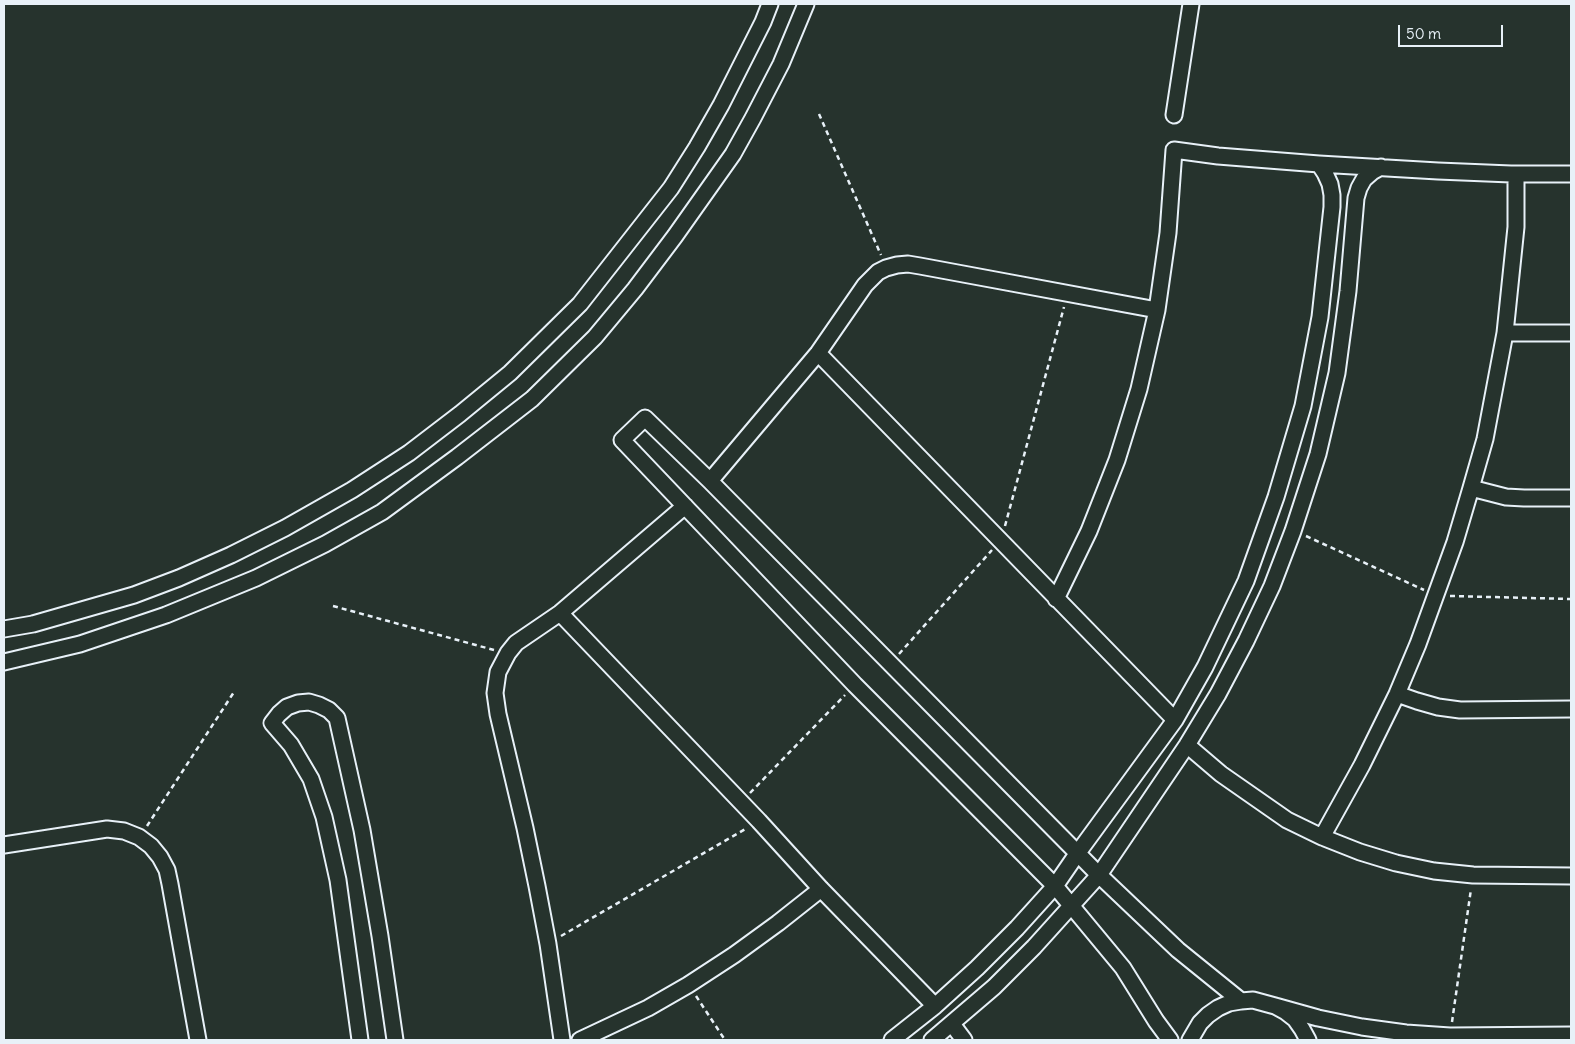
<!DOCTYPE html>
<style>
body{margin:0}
#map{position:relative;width:1575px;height:1044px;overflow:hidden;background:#26332d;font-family:Delius,sans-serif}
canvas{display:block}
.frame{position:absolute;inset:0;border:5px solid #e8f1f8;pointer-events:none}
.scale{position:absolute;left:1398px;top:25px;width:105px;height:22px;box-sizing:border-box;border:2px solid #e8f1f8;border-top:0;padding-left:6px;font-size:15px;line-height:18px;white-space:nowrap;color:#e8f1f8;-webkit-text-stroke:4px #26332d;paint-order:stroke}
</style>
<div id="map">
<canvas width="1575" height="1044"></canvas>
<div class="frame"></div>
<div class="scale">50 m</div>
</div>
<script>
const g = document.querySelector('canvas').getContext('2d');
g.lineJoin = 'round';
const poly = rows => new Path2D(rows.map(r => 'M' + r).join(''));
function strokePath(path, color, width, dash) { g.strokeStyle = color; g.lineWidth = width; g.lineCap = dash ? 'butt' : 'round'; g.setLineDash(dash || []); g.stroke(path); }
const minor = poly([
 [1174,115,1191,4],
 [1505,333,1571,333],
 [818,353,1175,720],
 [710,481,818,353,865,285,878,272,886,268,897,265,908,264,920,266,1157,310],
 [1471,488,1506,497,1524,498,1571,498],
 [1056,599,1089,531,1117,460,1139,389,1157,310,1168,233,1174,150,1218,156,1319,164,1438,171,1511,174,1571,174],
 [560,613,759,821,821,889,935,1006],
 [4,629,33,624,134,595,179,578,231,555,285,528,352,490,409,453,460,414,510,373,580,304,671,188,697,147,721,105,763,22,770,4],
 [4,662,80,644,166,615,256,578,325,544,382,512,457,457,532,399,595,337,635,289,675,236,733,154,753,118,781,64,806,4],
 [1397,694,1417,701,1438,707,1460,710,1571,709],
 [1187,745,1221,774,1287,820,1322,837,1360,852,1396,863,1434,871,1473,875,1571,876],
 [1322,837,1362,765,1397,694,1418,644,1455,542,1471,488,1485,439,1505,333,1516,227,1516,174],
 [4,845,107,829,124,831,139,837,151,846,160,857,167,870,170,884,198,1040],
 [1275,1006,1318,1018,1362,1027,1406,1033,1450,1036,1571,1035],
 [952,1024,964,1040],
 [360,1040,338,880,324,817,311,779,291,745,272,723,279,714,287,707,298,703,309,702,319,705,329,710,337,718,362,830,380,936,395,1040],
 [562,1040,548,944,537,886,525,828,498,714,495,693,498,672,508,653,516,643,560,613,685,506],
 [580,1040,648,1008,688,985,734,955,778,923,821,889],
 [892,1040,935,1006,977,968,1017,928,1055,886,1077,854,1175,720,1205,667,1246,581,1276,497,1303,406,1320,317,1332,207,1332,195,1330,184,1325,173,1319,164],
 [932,1040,994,987,1034,947,1099,875,1187,745,1218,694,1246,641,1272,586,1293,531,1318,454,1337,373,1348,291,1356,198,1359,188,1364,179,1372,172,1381,167],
 [1170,1040,1156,1021,1123,968,1055,886,855,685,622,440,645,418,710,481,1099,875,1178,950,1241,1001],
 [1190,1040,1200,1023,1208,1015,1218,1008,1229,1003,1241,1001,1253,1000,1275,1006,1286,1012,1295,1019,1302,1029,1308,1040]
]);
strokePath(minor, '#e8f1f8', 19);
strokePath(poly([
 [819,114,881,255],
 [1005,526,1064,307],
 [1306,536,1424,590],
 [1450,596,1571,599],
 [333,606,494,650],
 [899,654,992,550],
 [750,793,845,695],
 [147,826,234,692],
 [561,936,747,828],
 [696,996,725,1040],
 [1452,1022,1471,889]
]), '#e8f1f8', 2.5, [5, 4]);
strokePath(minor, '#26332d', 15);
</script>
